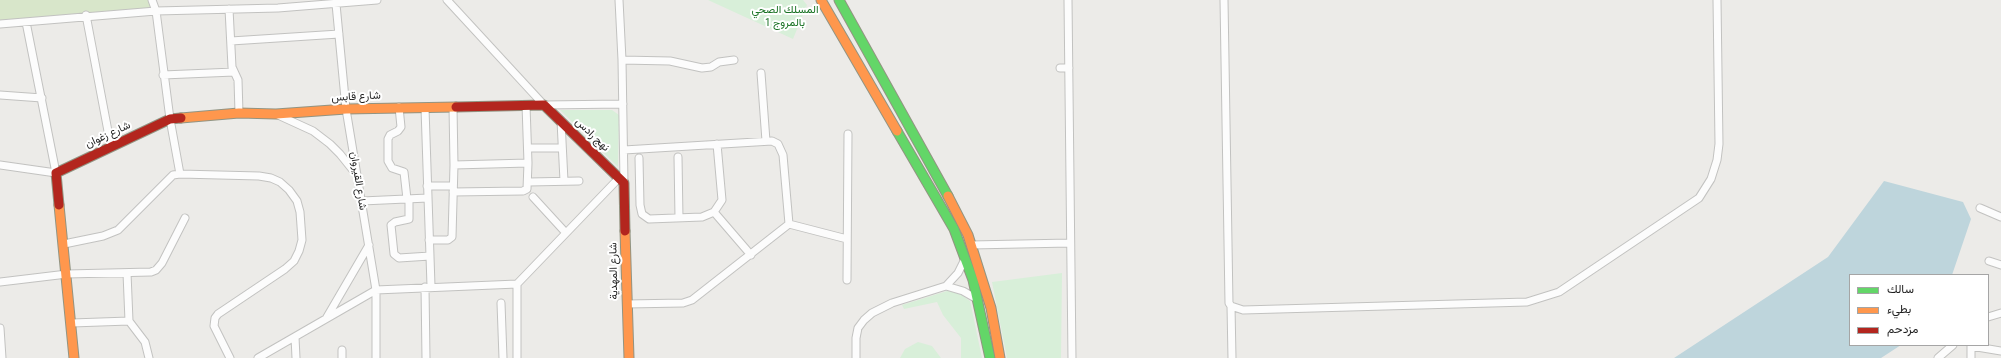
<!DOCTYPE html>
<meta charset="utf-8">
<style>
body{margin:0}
#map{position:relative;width:2001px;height:358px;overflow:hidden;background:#ecebe8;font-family:"Roboto Condensed",Vazirmatn,sans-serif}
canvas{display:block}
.legend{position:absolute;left:1849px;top:274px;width:140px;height:72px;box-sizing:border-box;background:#fff;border:1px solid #a5a5a5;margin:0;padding:5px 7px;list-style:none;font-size:12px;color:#1f1f1f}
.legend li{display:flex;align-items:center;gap:8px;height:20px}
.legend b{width:20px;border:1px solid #a5a5a5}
</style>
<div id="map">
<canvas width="2001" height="358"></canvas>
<ul class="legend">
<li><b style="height:5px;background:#63d668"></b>سالك</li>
<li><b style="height:5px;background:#ff974d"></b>بطيء</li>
<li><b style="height:5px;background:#b3261e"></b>مزدحم</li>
</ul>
</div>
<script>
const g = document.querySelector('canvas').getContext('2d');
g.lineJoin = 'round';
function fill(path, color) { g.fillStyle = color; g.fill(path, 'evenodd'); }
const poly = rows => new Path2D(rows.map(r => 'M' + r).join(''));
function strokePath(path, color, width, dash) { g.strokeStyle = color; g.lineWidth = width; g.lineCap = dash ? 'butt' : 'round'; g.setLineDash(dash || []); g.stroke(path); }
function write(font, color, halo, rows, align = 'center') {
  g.font = font + ' "Roboto Condensed",Vazirmatn,sans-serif'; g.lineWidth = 4; g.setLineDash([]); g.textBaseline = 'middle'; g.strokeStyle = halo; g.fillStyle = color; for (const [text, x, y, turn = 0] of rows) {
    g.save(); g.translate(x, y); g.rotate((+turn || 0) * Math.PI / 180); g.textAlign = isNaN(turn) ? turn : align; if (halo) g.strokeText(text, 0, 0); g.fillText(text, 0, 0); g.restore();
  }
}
fill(poly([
 [0,0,151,0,154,9,0,24]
]), '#d8e6ca');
fill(poly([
 [708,0,803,0,807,5,793,39],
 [560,110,612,110,619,115,618,167],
 [1062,273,1061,358,1007,358,992,282],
 [947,291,957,292,970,301,982,358,961,358,961,338,943,315,937,302,904,309,902,305],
 [918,342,932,346,941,358,900,358,905,349]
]), '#d8efd9');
fill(poly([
 [1884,181,1963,202,1971,219,1952,275,1850,275,1850,345,1901,345,1881,358,1674,358,1828,257]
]), '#bed5dc');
const street = poly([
 [152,0,156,11,170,119,180,174],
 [447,0,544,105,623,104],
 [619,0,622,60,624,183],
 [1068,0,1072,358],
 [1224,0,1229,303,1231,306,1243,310,1527,302,1559,292,1699,198,1711,179,1717,160,1719,144,1717,0],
 [336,4,346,109,376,290,376,358],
 [229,9,232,67,238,80,239,113],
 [86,15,111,147],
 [0,24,156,11,278,8,377,0],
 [231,41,339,34],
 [622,60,670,61,702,68,711,67,719,62,734,60],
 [1060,68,1069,68],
 [761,73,766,141],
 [163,75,234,72],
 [0,95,42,98],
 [399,107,401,127,398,131,390,135,388,139,388,161,392,168,404,172,407,199],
 [425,108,431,286],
 [278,115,313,131,330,144,340,154,356,174],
 [561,121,564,181],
 [528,148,562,148],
 [624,150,772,141,778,144,783,155,789,224,692,300,683,303,627,304],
 [678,157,679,218],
 [639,158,640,205,642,214,649,219,702,217,714,212,722,200,717,144],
 [0,165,56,173,26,22],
 [454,165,528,163],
 [529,182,579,181],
 [427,186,453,186],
 [453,192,523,191,527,189,528,163,526,105],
 [533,197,566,233],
 [409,199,409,219,395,222,391,225,394,254,399,258,430,256],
 [362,201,428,198],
 [1980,208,2001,217],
 [714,212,751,255],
 [789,224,847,239],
 [429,240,448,240,452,237,454,165,453,107],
 [64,244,103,236,118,230,173,175,180,174,259,176,271,178,280,182,289,190,297,201,300,212,302,240,299,251,294,261,285,269,218,314,215,318,214,326,230,358],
 [971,245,1070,243],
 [1989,261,2001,265],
 [847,280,848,134],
 [0,282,67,274,151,272,156,270,162,263,185,218],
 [946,286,963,291,977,299],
 [425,287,426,358],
 [501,303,503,358],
 [1231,306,1232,358],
 [327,317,369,245],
 [1988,317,2001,313],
 [129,321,145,342,149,358],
 [72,323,129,321,127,273],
 [0,328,2,358],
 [295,337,296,358],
 [1971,346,2001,351],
 [342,350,342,358],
 [258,358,376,290,517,284,620,177],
 [517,358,517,284],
 [856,358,856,338,858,328,864,320,872,313,892,303,946,286,958,273,964,261],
 [1938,358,1953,345],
 [1971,358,1971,345]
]);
const fast = poly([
 [839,0,948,196],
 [897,131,954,229,973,280,990,358]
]);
const slow = poly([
 [821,0,897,131],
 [181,118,239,113,276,114,346,109,456,107],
 [948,196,968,235,991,308,1000,358],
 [59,205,74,358],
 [625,231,629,358]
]);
const jam = poly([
 [456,107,544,105,624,183,625,231],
 [59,205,56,173,170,119,181,118]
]);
strokePath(street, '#c2c2c0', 9);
strokePath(fast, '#929482', 11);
strokePath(slow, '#929482', 11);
strokePath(jam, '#929482', 11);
strokePath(street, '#fcfcfc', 7);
strokePath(fast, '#63d668', 9);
strokePath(slow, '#ff974d', 9);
strokePath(jam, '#b3261e', 9);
write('11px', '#187122', '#fff', [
 ["المسلك الصحي",785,10],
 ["بالمروج 1",785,23]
]);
write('11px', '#1f1f1f', '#fff', [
 ["شارع قابس",356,97,-3],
 ["شارع زغوان",108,135,-25],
 ["نهج رادس",592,135,44],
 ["شارع القيروان",358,181,81],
 ["شارع المهدية",614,271,-91]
]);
</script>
